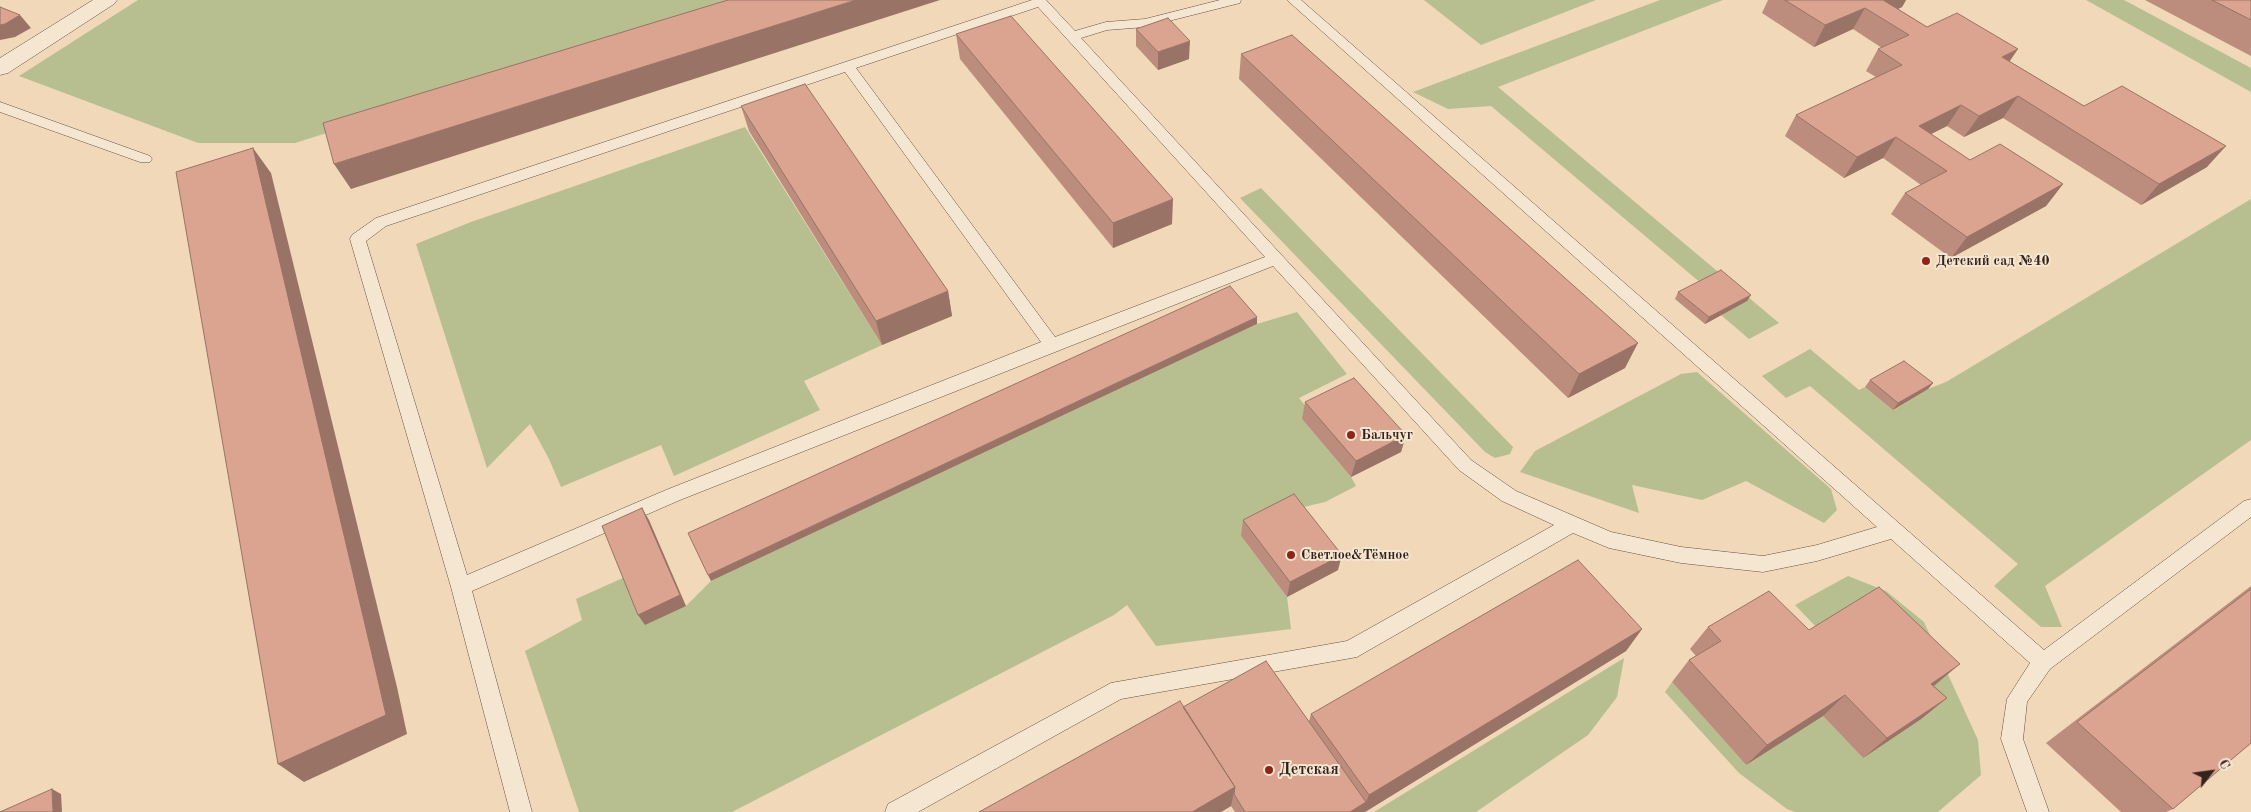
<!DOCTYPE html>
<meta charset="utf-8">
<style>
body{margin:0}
#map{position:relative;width:2251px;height:812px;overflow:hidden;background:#f0d8b8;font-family:"Old Standard TT",serif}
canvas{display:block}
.north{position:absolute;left:2186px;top:747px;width:50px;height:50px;-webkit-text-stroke:4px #f5e6d1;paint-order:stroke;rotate:60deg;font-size:14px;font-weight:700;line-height:20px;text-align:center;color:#34221b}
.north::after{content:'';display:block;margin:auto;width:18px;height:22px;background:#34221b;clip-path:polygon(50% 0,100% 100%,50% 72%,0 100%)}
</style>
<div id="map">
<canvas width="2251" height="812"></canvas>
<div class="north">С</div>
</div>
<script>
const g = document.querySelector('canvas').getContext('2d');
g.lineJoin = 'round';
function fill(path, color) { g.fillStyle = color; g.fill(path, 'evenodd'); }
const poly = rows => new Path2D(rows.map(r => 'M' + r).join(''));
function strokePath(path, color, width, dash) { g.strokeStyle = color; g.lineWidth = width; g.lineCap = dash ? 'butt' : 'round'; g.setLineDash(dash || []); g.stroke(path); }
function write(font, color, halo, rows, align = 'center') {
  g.font = font + ' "Old Standard TT",serif'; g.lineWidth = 4; g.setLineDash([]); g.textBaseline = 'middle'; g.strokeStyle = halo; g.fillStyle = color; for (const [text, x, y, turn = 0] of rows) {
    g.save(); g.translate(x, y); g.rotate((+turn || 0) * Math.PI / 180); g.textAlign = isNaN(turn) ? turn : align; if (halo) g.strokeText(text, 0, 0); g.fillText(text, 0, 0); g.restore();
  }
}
fill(poly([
 [138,0,747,0,295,143,198,143,19,76],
 [1424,0,1596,0,1481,45],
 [1660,0,1723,0,1498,87,1779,323,1749,339,1721,315,1702,284,1491,106,1448,109,1413,92],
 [2086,0,2124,0,2251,68,2251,92],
 [745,127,882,345,804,381,820,410,674,476,661,445,561,487,549,459,530,424,487,468,416,244,471,222],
 [1261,188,1513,447,1510,454,1495,458,1485,452,1240,198],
 [2251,199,2251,440,2045,586,2062,627,2041,627,1994,586,2018,564,1810,386,1786,398,1762,376,1810,349,1859,390,1865,387,1894,410,1928,389,1946,382],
 [1297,312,1347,374,1299,398,1312,414,1302,419,1351,477,1356,486,1325,502,1291,510,1241,536,1287,597,1291,629,1156,646,1127,605,1114,615,732,812,579,812,525,651,582,620,576,599,625,577,686,606,711,581,1257,324],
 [1697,372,1831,489,1837,510,1824,523,1746,481,1702,500,1632,485,1639,513,1520,472,1535,451,1681,374],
 [1848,576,1886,591,1924,622,1978,740,1981,775,1938,812,1795,812,1787,809,1739,773,1665,692,1672,682,1746,765,1823,716,1863,758,1821,632,1795,605],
 [1624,658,1617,697,1588,735,1476,812,1374,812]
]), '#b7bf90');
const lane = poly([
 [1032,0,1046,0,1075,31,1106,22,1145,19,1220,0,1241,0,1240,3,1145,27,1107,30,1081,38,1471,460,1516,491,1611,532,1681,547,1763,556,1817,545,1877,527,1287,0,1301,0,2044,650,2244,501,2251,499,2251,517,2050,669,2027,702,2023,739,2049,812,2027,812,2001,739,2007,699,2030,663,1891,539,1817,561,1763,572,1681,563,1609,548,1573,533,1357,657,1121,699,918,812,885,812,888,804,1111,683,1347,641,1554,525,1502,501,1459,470,1273,266,680,500,472,591,532,812,510,812,451,587,350,239,352,235,376,218,1032,0],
 [1038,7,1265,257,1055,337,856,68,1038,7],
 [845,72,1041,342,666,490,467,575,366,241,386,226,845,72],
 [0,102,150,156,152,159,150,162,140,162,0,112,0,102]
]);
const street = poly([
 [93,0,117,0,114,4,8,73,0,75,0,58,93,0]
]);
strokePath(lane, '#635042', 1);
strokePath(street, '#635042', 1);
fill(lane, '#f5e6d1');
fill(street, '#f5e6d1');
fill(poly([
 [1768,0,1906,0,1902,7,1898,9,1927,27,2009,61,2084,106,2207,167,2141,205,2003,118,1964,137,1947,126,1931,134,1970,160,2063,184,2046,206,1951,258,1891,214,1905,193,1921,185,1883,158,1844,178,1785,136,1796,115,1876,77,1866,71,1878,49,1882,48,1853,29,1814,47,1762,13],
 [2145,0,2251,0,2251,56],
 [1136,29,1189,59,1158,70,1136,46],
 [956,34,1172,224,1113,248,960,59],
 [1241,54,1625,368,1568,398,1239,79],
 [741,106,948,291,952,316,882,345,749,131],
 [1678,292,1747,301,1705,324,1675,299],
 [1870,380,1933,383,1928,389,1893,410,1865,387],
 [1305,402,1406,435,1401,452,1351,477,1302,419],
 [1243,520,1338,570,1287,597,1241,536],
 [2251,586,2251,743,2173,809,2166,812,2121,812,2046,743],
 [1708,627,1809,630,1934,686,1947,698,1921,719,1863,758,1823,716,1746,765,1672,682,1689,660,1696,656,1690,649],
 [1642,629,1626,651,1365,812,1235,812,1231,806,1221,812,979,812,1183,707,1309,721,1311,714]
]), '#bc8d7c');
fill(poly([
 [856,0,940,0,351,189,334,164],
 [1882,0,1906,0,1902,7,1880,17],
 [1865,8,1853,29,1814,47,1825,25],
 [20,15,31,28,15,37,0,40,0,25],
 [1190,41,1189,59,1158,70,1158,52],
 [2018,49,2003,71,2002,57],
 [2018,96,2003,118,1964,137,1979,116],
 [1961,105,1947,126,1909,145,1919,126],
 [1896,137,1883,158,1844,178,1857,157],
 [2226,146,2207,167,2141,205,2159,184],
 [253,148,271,173,397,687,407,734,304,782,278,764],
 [2063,184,2046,206,1951,258,1967,237],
 [1173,199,1172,224,1113,248,1113,223],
 [948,291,952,316,882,345,876,321],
 [1751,295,1747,301,1705,324,1709,317],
 [1257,317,1257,324,711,581,708,575],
 [1638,343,1625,368,1568,398,1579,374],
 [1933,383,1928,389,1893,410,1898,403],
 [1406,435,1401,452,1351,477,1356,461],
 [642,508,649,520,686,606,645,625,638,615],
 [1342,555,1338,570,1287,597,1290,582],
 [1642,629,1626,651,1365,812,1350,812,1366,802,1369,795],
 [1960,664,1935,685,1906,705,1931,684],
 [1845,695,1823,716,1746,765,1767,745],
 [1947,698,1921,719,1863,758,1887,738],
 [1235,787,1231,806,1221,812,1192,812],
 [52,789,61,794,62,812,53,812]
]), '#997365');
const building = poly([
 [728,0,856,0,334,164,323,123,728,0],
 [1785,0,1883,0,1927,27,1957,13,2018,49,2002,57,2084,106,2122,86,2226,146,2159,184,2018,96,1979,116,1961,105,1919,126,1970,160,2000,144,2063,184,1967,237,1905,193,1947,171,1896,137,1857,157,1796,115,1902,65,1878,49,1909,35,1865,8,1825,25,1785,0],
 [2212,0,2251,0,2251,20,2212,0],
 [0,7,20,15,5,24,0,25,0,7],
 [1011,16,1173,199,1113,223,956,34,1011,16],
 [1168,18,1190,41,1158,52,1136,29,1168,18],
 [1292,35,1638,343,1579,374,1241,54,1292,35],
 [805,84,948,291,876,321,741,106,805,84],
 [253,148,375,667,386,715,278,764,176,172,253,148],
 [1721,270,1751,295,1709,317,1678,292,1721,270],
 [1230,286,1257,317,708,575,688,533,1230,286],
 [1904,361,1933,383,1898,403,1870,380,1904,361],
 [1354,378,1406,435,1356,461,1305,402,1354,378],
 [1294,494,1342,555,1290,582,1243,520,1294,494],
 [642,508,680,595,638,615,602,526,642,508],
 [1578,560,1642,629,1369,795,1311,714,1578,560],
 [1879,587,1960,664,1931,684,1947,698,1887,738,1845,695,1767,745,1689,660,1721,641,1708,627,1769,591,1809,630,1879,587],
 [2251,589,2251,743,2173,809,2077,722,2251,589],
 [1266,661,1366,802,1350,812,1245,812,1234,794,1235,787,1183,707,1266,661],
 [1180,701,1235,787,1192,812,979,812,1180,701],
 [52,789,53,812,0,812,52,789]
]);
fill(building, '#dba490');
strokePath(building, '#997365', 1);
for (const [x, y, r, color] of [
 [1926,261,5,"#8f2418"],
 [1351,435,5,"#8f2418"],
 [1291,555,5,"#8f2418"],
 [1269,770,5,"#8f2418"]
]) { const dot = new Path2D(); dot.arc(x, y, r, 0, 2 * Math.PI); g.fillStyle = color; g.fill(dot); strokePath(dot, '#f5e6d1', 2); }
write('bold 14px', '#34221b', '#f5e6d1', [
 ["Детский сад №40",1936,261],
 ["Бальчуг",1361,435],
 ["Светлое&Тёмное",1301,555]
], 'left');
write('bold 16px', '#34221b', '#f5e6d1', [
 ["Детская",1279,770]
], 'left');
</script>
